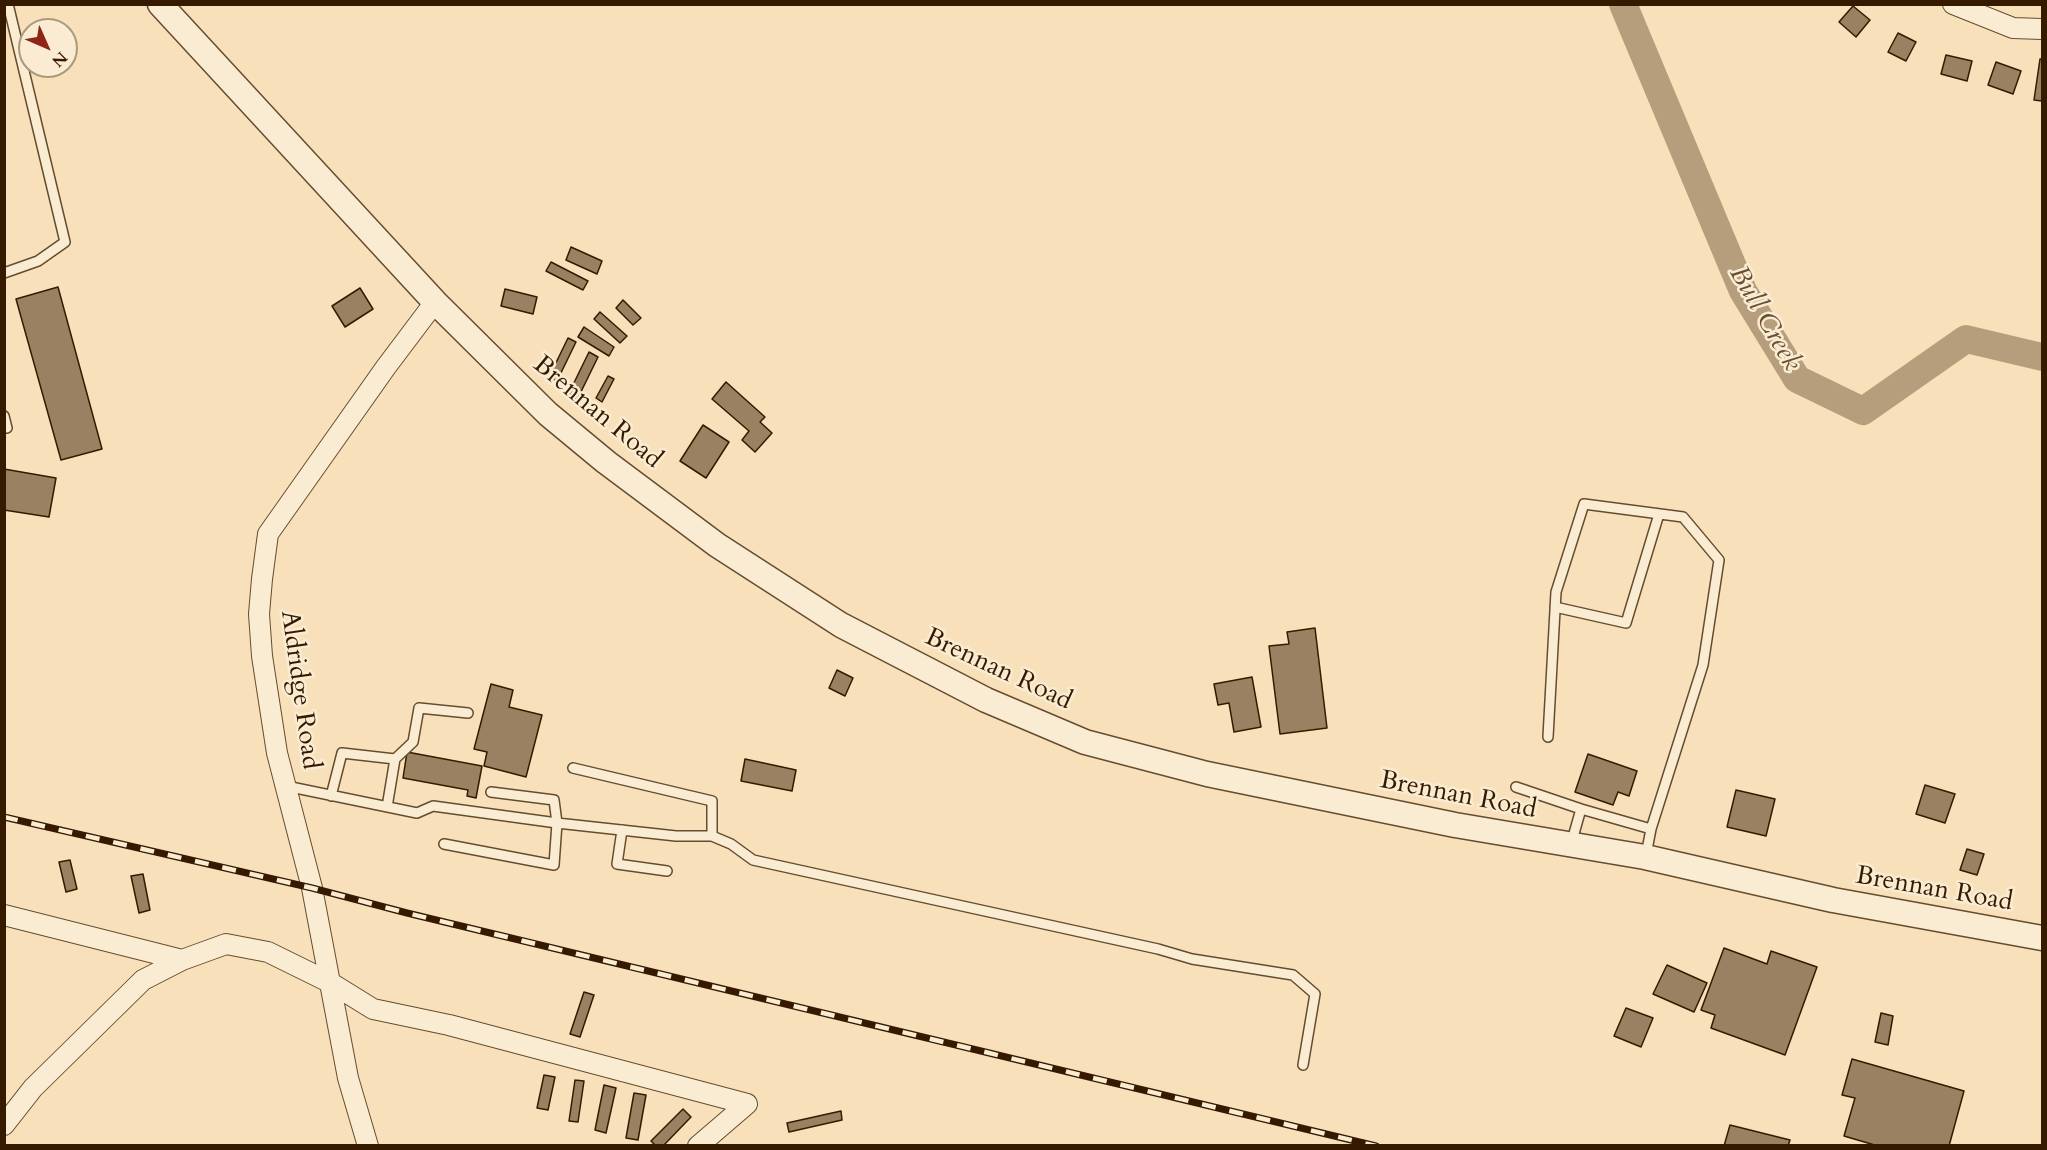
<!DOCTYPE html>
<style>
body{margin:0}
#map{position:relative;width:2047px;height:1150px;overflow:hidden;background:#f8e1ba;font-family:Cardo,serif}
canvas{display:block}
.frame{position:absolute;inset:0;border:6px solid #351a00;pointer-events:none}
.north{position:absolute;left:18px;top:18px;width:60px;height:60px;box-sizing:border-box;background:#faecd2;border:2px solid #ab987e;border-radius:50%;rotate:135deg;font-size:16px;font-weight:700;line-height:24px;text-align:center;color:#351a00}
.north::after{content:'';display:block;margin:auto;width:21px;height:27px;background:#8f2418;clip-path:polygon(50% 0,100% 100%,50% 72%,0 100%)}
</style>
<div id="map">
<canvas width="2047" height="1150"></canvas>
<div class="frame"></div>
<div class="north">N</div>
</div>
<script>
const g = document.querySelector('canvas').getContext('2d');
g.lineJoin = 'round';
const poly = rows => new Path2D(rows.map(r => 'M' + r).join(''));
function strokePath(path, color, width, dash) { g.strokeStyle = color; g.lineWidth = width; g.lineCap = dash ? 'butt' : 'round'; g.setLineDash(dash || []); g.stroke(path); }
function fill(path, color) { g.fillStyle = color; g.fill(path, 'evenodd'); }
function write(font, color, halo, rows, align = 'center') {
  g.font = font + ' Cardo,serif'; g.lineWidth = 5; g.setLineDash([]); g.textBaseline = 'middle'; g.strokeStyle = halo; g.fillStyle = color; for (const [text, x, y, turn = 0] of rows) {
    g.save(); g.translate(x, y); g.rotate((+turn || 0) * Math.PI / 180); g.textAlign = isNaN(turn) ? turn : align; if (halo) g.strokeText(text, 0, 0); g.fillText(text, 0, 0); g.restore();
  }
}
strokePath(poly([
 [1623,4,1743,291,1797,379,1863,411,1966,339,2042,357]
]), '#b69d7b', 28);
const building = poly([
 [1853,6,1870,20,1856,37,1839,22,1853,6],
 [1898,33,1916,42,1906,61,1888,52,1898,33],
 [1946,55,1972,61,1967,81,1941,74,1946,55],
 [2040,59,2042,59,2042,101,2034,100,2040,59],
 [1996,62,2021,71,2013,94,1988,85,1996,62],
 [571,247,602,261,597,274,566,260,571,247],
 [551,262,588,281,583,290,546,271,551,262],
 [58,287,102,449,61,460,16,299,58,287],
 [360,288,373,309,345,327,332,306,360,288],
 [505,289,537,297,533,314,501,306,505,289],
 [623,300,641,318,633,325,616,308,623,300],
 [600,312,627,336,620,343,594,319,600,312],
 [584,327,614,347,609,356,578,337,584,327],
 [568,338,576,342,557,381,549,377,568,338],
 [589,352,598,357,577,400,568,395,589,352],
 [608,376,614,379,602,402,596,398,608,376],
 [726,382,765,417,760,422,772,433,755,452,742,440,749,431,712,399,726,382],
 [703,425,729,442,706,478,680,461,703,425],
 [4,469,56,478,49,517,4,510,4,469],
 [1315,628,1327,728,1280,734,1269,646,1289,644,1287,632,1315,628],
 [837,670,853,678,845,696,829,688,837,670],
 [1252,677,1261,727,1234,732,1229,703,1218,705,1214,684,1252,677],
 [491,684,513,690,509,707,542,715,526,777,484,766,487,752,474,749,491,684],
 [407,752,482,766,476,798,467,796,468,790,403,778,407,752],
 [1588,754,1637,771,1629,796,1618,792,1613,805,1575,792,1588,754],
 [745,759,796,770,792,791,741,781,745,759],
 [1925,785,1955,794,1945,823,1916,814,1925,785],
 [1736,790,1775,799,1766,836,1727,827,1736,790],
 [1967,849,1984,854,1977,875,1960,870,1967,849],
 [70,860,77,889,66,892,59,862,70,860],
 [143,874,150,910,139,913,131,876,143,874],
 [1724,948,1767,964,1771,951,1817,967,1785,1055,1711,1028,1715,1015,1701,1010,1724,948],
 [1667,965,1707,983,1694,1012,1653,994,1667,965],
 [584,992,594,995,580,1037,570,1034,584,992],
 [1626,1008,1653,1018,1641,1047,1614,1036,1626,1008],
 [1881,1013,1893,1016,1888,1045,1875,1042,1881,1013],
 [1852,1059,1964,1091,1949,1146,1878,1146,1844,1136,1855,1098,1842,1095,1852,1059],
 [544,1075,555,1077,548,1110,537,1108,544,1075],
 [575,1080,584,1081,578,1122,569,1121,575,1080],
 [604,1085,616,1088,606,1133,595,1130,604,1085],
 [634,1093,646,1095,638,1140,626,1138,634,1093],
 [683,1109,691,1117,663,1146,656,1146,651,1141,683,1109],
 [841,1111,842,1120,789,1132,787,1123,841,1111],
 [1730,1125,1790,1140,1788,1146,1724,1146,1730,1125]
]);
fill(building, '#9a8161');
strokePath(building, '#351a00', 1.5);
const service = poly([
 [4,273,38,261,65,242,8,4],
 [4,416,7,428,4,428],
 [1555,607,1626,623,1659,514],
 [1548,737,1556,592,1584,504,1683,517,1719,560,1703,665,1651,829,1646,855],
 [395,759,413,742,419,708,468,713],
 [573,768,712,801,712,836],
 [286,786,417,813,433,806,557,823,676,836,712,836,731,844,753,860,1158,949,1192,959,1293,975,1315,994,1303,1065],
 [1516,787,1581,809,1571,844],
 [331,796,342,753,395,759,387,807],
 [1581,809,1651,829],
 [622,830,617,864,667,871],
 [444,844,554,865,557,823,554,800,491,792]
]);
const minor = poly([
 [1953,4,2013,28,2042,29],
 [4,915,182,960,226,944,268,952,331,983,373,1009,449,1025,747,1104,698,1146],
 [4,1125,33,1088,143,980,182,960],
 [368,1146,348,1078,312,888,277,753,262,656,259,614,262,579,268,534,386,367,435,302]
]);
const tertiary = poly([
 [160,4,435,302,548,414,606,462,717,545,841,625,986,700,1085,742,1207,774,1455,825,1645,857,1833,900,2042,938]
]);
strokePath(service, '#664c2e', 12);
strokePath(minor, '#664c2e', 22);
strokePath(tertiary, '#664c2e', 27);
strokePath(service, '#faecd2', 9);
strokePath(minor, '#faecd2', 20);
strokePath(tertiary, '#faecd2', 24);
const rail = poly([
 [4,817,312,888,407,913,1376,1146]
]);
strokePath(rail, '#351a00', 7);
strokePath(rail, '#faecd2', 4.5, [14]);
write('26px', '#351a00', '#faecd2', [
 ["Brennan Road",597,413,40],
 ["Brennan Road",998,670,25],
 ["Aldridge Road",299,690,82],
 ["Brennan Road",1458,796,11],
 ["Brennan Road",1934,890,10]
]);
write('italic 27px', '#694e31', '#faecd2', [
 ["Bull Creek",1764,319,60]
]);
</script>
